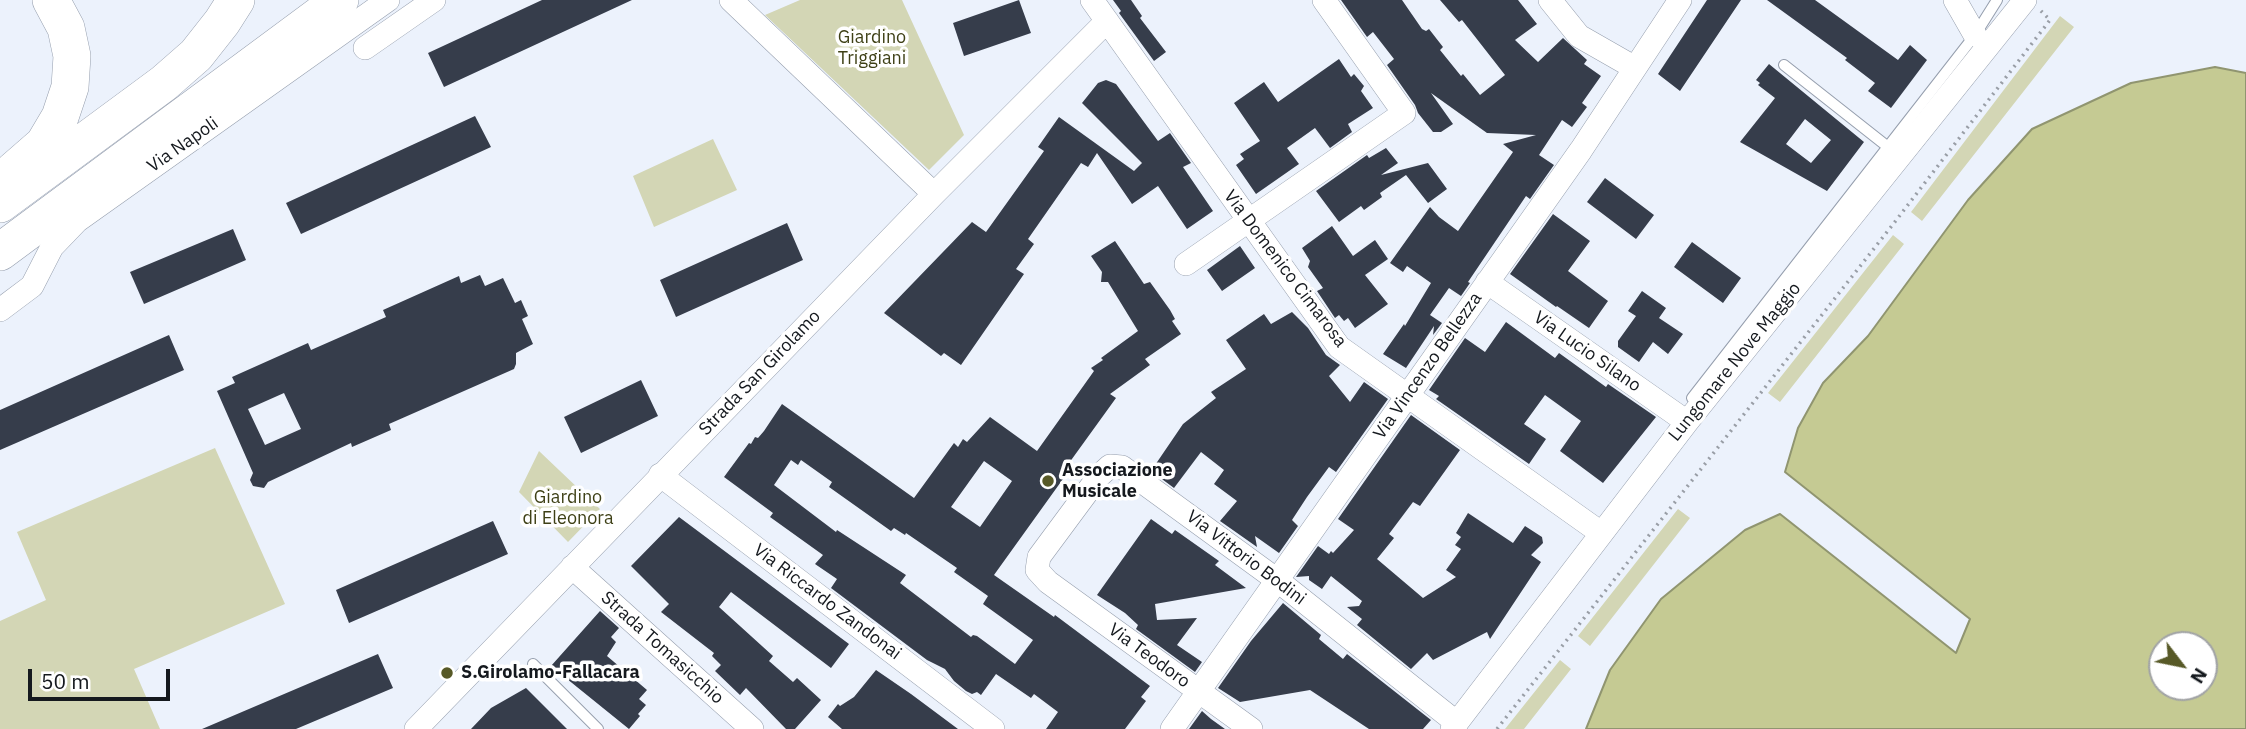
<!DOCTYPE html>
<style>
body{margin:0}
#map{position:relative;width:2246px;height:729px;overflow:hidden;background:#ecf2fc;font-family:"IBM Plex Sans",sans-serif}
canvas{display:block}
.north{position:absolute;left:2148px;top:631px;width:70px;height:70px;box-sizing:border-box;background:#fff;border:2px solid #a1a3a5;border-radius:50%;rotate:122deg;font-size:19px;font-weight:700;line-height:28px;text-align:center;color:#15191e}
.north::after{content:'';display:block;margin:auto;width:24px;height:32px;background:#575927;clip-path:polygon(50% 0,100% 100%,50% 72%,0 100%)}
.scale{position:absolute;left:28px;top:669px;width:142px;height:32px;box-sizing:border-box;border:4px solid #15191e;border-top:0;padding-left:9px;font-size:21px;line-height:24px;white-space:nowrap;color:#15191e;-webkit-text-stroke:5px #fff;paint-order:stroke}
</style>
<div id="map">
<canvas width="2246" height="729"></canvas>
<div class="north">N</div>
<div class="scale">50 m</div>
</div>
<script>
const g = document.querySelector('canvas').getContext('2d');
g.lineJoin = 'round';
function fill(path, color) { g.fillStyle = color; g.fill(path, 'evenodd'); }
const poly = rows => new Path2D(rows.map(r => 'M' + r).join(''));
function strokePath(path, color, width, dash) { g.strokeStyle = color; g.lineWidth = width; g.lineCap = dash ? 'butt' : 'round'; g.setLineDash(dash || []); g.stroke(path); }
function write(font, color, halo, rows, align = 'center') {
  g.font = font + ' "IBM Plex Sans",sans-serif'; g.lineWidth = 7; g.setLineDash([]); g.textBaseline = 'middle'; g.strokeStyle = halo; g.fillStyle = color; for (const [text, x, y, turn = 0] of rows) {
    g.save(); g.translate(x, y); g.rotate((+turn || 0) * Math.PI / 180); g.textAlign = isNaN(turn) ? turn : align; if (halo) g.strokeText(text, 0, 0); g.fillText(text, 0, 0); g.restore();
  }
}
fill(poly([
 [800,0,902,0,964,135,929,170,765,15],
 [2060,16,2074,27,1922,221,1911,212],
 [713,139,737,190,654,227,633,176],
 [1893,235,1904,244,1780,402,1768,393],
 [215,448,285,604,134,669,160,729,0,729,0,621,46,600,17,532],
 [539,451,600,509,568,542,519,492],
 [1678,509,1690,518,1590,646,1578,636],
 [1560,660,1571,669,1524,729,1505,729]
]), '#d3d6b5');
const water = poly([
 [2215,67,2246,73,2246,729,1586,729,1610,670,1661,599,1745,530,1780,514,1956,653,1970,619,1785,472,1798,428,1823,383,1868,336,1968,200,2032,129,2131,83,2215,67],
 [2162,645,2204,645,2204,687,2162,687,2162,645]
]);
fill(water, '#c5ca93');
strokePath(water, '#909570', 2);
fill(poly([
 [542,0,632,0,444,87,428,53],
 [1019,0,1031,33,964,56,953,23],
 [1113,0,1131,0,1142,16,1140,18,1166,52,1154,61,1119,13,1121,11],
 [1341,0,1402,0,1422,29,1426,31,1429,29,1443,47,1440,50,1461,76,1463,74,1480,95,1505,75,1462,20,1459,22,1440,0,1518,0,1537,24,1515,40,1538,62,1563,38,1587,60,1584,64,1601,76,1582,103,1587,107,1572,127,1562,120,1539,155,1554,165,1530,199,1526,196,1468,282,1470,283,1461,296,1449,288,1430,315,1442,323,1433,335,1434,326,1406,368,1383,354,1404,324,1405,326,1431,283,1407,266,1403,272,1390,263,1430,207,1439,217,1458,231,1513,152,1503,144,1536,135,1487,133,1431,93,1453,124,1441,132,1433,132,1418,113,1415,105,1387,65,1394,59,1373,32,1367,37],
 [1707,0,1741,0,1680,91,1658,74],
 [1767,0,1815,0,1898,60,1910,45,1927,60,1891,108,1868,91,1875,83,1845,60,1847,58],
 [1339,59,1351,77,1354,74,1364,86,1361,91,1373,108,1348,124,1352,132,1330,148,1315,128,1287,148,1299,164,1256,194,1236,165,1244,159,1240,154,1260,141,1234,103,1264,82,1278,102],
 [1769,64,1864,142,1827,191,1740,142,1775,98,1758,85,1760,83,1756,80],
 [1805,119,1831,140,1811,163,1786,144],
 [1106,80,1116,84,1158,141,1170,133,1191,163,1183,167,1213,211,1187,229,1158,186,1132,204,1097,153,1088,167,1081,163,1028,239,1034,244,1016,269,1024,274,961,365,944,353,941,356,884,313,972,222,986,232,1044,151,1038,147,1059,117,1134,171,1142,163,1082,103,1098,83],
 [475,116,491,147,301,234,286,203],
 [1386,148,1398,163,1381,175,1428,163,1447,189,1428,203,1406,175,1380,193,1382,197,1364,210,1361,206,1339,222,1316,191,1367,155,1369,158],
 [1605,178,1654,215,1636,239,1587,202],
 [1553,214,1590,241,1568,271,1608,301,1589,328,1557,306,1556,307,1510,274],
 [787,223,803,260,676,317,660,280],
 [1332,226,1353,256,1375,240,1388,259,1365,275,1388,304,1355,328,1348,318,1344,321,1339,315,1335,318,1317,291,1323,288,1308,267,1310,261,1302,248],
 [233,229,246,260,144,304,130,272],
 [1115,241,1144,284,1150,282,1170,310,1175,319,1172,321,1181,334,1145,359,1150,365,1110,394,1116,398,1064,470,1068,472,994,575,1054,617,1055,615,1150,686,1141,697,1146,701,1125,729,1046,729,1058,712,1034,694,1031,698,996,674,981,695,977,692,972,694,966,691,954,681,945,669,927,660,831,588,837,579,815,564,823,555,770,517,773,513,724,477,749,443,751,444,755,437,758,438,764,431,782,404,914,498,954,443,958,447,963,439,967,442,990,417,1037,451,1094,371,1091,368,1103,360,1101,358,1138,331,1108,282,1101,282,1102,272,1091,256],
 [791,460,798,465,801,460,832,482,829,487,891,531,894,528,905,535,906,533,957,568,954,572,988,596,983,604,1033,640,1015,664,977,636,973,635,971,637,900,583,906,575,837,530,836,532,774,485],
 [984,461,1012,481,980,527,951,507],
 [1692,242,1741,278,1723,303,1674,267],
 [1240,246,1255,268,1222,291,1207,270],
 [480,275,485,286,503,278,515,303,521,300,528,316,522,319,533,344,516,353,516,364,514,369,389,424,391,430,352,447,351,443,268,482,264,488,253,486,250,480,253,473,217,391,235,383,232,377,308,343,311,350,386,317,383,310,459,276,461,283],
 [284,393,301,429,265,445,248,409],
 [1642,291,1666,308,1659,318,1683,334,1668,354,1653,342,1639,362,1618,347,1618,341,1636,316,1628,311],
 [1292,312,1308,328,1326,355,1340,365,1329,376,1350,402,1364,382,1388,399,1336,472,1329,467,1307,497,1292,520,1298,526,1279,553,1255,536,1257,547,1220,521,1237,501,1214,484,1224,470,1201,452,1174,488,1151,471,1183,424,1216,398,1211,392,1246,369,1226,340,1264,314,1271,324],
 [1506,322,1555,358,1559,353,1606,387,1608,384,1656,417,1603,483,1560,451,1581,421,1545,395,1524,424,1546,439,1529,464,1436,399,1439,396,1429,390,1465,338,1485,352],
 [169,335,184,370,0,450,0,410],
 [641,380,658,416,581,453,564,417],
 [1411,415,1460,450,1420,506,1413,502,1389,534,1394,538,1377,559,1423,598,1456,577,1446,570,1461,549,1455,545,1461,537,1456,533,1468,513,1513,543,1525,526,1542,537,1543,543,1531,555,1541,562,1490,639,1487,632,1433,660,1427,653,1411,669,1357,625,1362,619,1347,607,1359,606,1362,601,1331,576,1322,589,1309,580,1309,576,1296,577,1318,546,1329,554,1331,551,1333,553,1354,530,1338,519],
 [679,517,849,644,831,668,731,592,719,607,773,656,769,661,793,682,797,678,821,700,795,729,786,729,746,688,740,695,715,671,721,665,712,656,714,653,661,612,669,604,631,566],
 [1151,519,1172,534,1175,530,1219,561,1215,565,1246,588,1155,604,1157,620,1197,618,1177,645,1202,662,1195,672,1136,629,1138,625,1125,613,1097,595],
 [493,521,508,554,349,623,336,590],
 [1283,603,1321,635,1319,639,1343,659,1347,654,1431,720,1423,729,1369,729,1310,690,1240,702,1218,688,1251,641],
 [600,611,619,628,611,637,616,642,607,656,647,690,639,699,646,705,638,714,640,716,629,729,551,666],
 [378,654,393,688,296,729,202,729],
 [876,670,911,694,958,729,842,729,828,717,838,704,840,706,854,697],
 [526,688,567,729,471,729,491,708],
 [1202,711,1211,719,1225,729,1189,729]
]), '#363d4b');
const service = poly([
 [1784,65,1888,147],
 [1692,398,1975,35,1997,0],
 [533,664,598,729]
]);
const minor = poly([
 [731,0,934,194],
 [1092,0,1339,347,1601,533],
 [1550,0,1579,36,1635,68],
 [1955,0,1975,35],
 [365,48,434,0],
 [1186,264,1404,113,1324,0],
 [1487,282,1687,422],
 [0,310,32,286,52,247,77,221,388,0],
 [660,475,993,729],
 [572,567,752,729],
 [416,729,934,194,1107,21],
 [1172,729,1581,150,1680,0],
 [1251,729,1048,582,1037,570,1039,557,1099,476,1110,466,1122,467,1277,580,1457,723],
 [1452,729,1687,422,2025,0]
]);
const trunk = poly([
 [13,171,44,144,60,117,70,87,72,56,66,28,51,0],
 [0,204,164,83,196,55,222,22,236,0],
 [0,252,340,0]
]);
strokePath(service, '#959ead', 12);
strokePath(minor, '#959ead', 24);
strokePath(trunk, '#959ead', 38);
strokePath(poly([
 [1497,729,1894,223,2050,20,2040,10]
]), '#999ea6', 3.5, [2, 5]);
strokePath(service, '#fff', 10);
strokePath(minor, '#fff', 23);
strokePath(trunk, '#fff', 37);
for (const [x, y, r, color] of [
 [1048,481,7,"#575927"],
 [447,673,7,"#575927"]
]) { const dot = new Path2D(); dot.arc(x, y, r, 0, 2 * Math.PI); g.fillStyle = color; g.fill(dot); strokePath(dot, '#fff', 2.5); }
write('18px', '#3e4016', '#fff', [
 ["Giardino",872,38],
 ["Triggiani",872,59],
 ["Giardino",568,498],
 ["di Eleonora",568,519]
]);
write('18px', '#15191e', '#fff', [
 ["Via Napoli",183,145,-35],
 ["Via Domenico Cimarosa",1285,269,53],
 ["Via Lucio Silano",1587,352,35],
 ["Lungomare Nove Maggio",1735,362,-51],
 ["Via Vincenzo Bellezza",1428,366,-55],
 ["Strada San Girolamo",760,373,-46],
 ["Via Vittorio Bodini",1246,558,37],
 ["Via Riccardo Zandonai",827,602,37],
 ["Strada Tomasicchio",662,648,42],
 ["Via Teodoro",1149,656,36]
]);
write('bold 18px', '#15191e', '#fff', [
 ["Associazione",1062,471],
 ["Musicale",1062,492],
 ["S.Girolamo-Fallacara",461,673]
], 'left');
</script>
